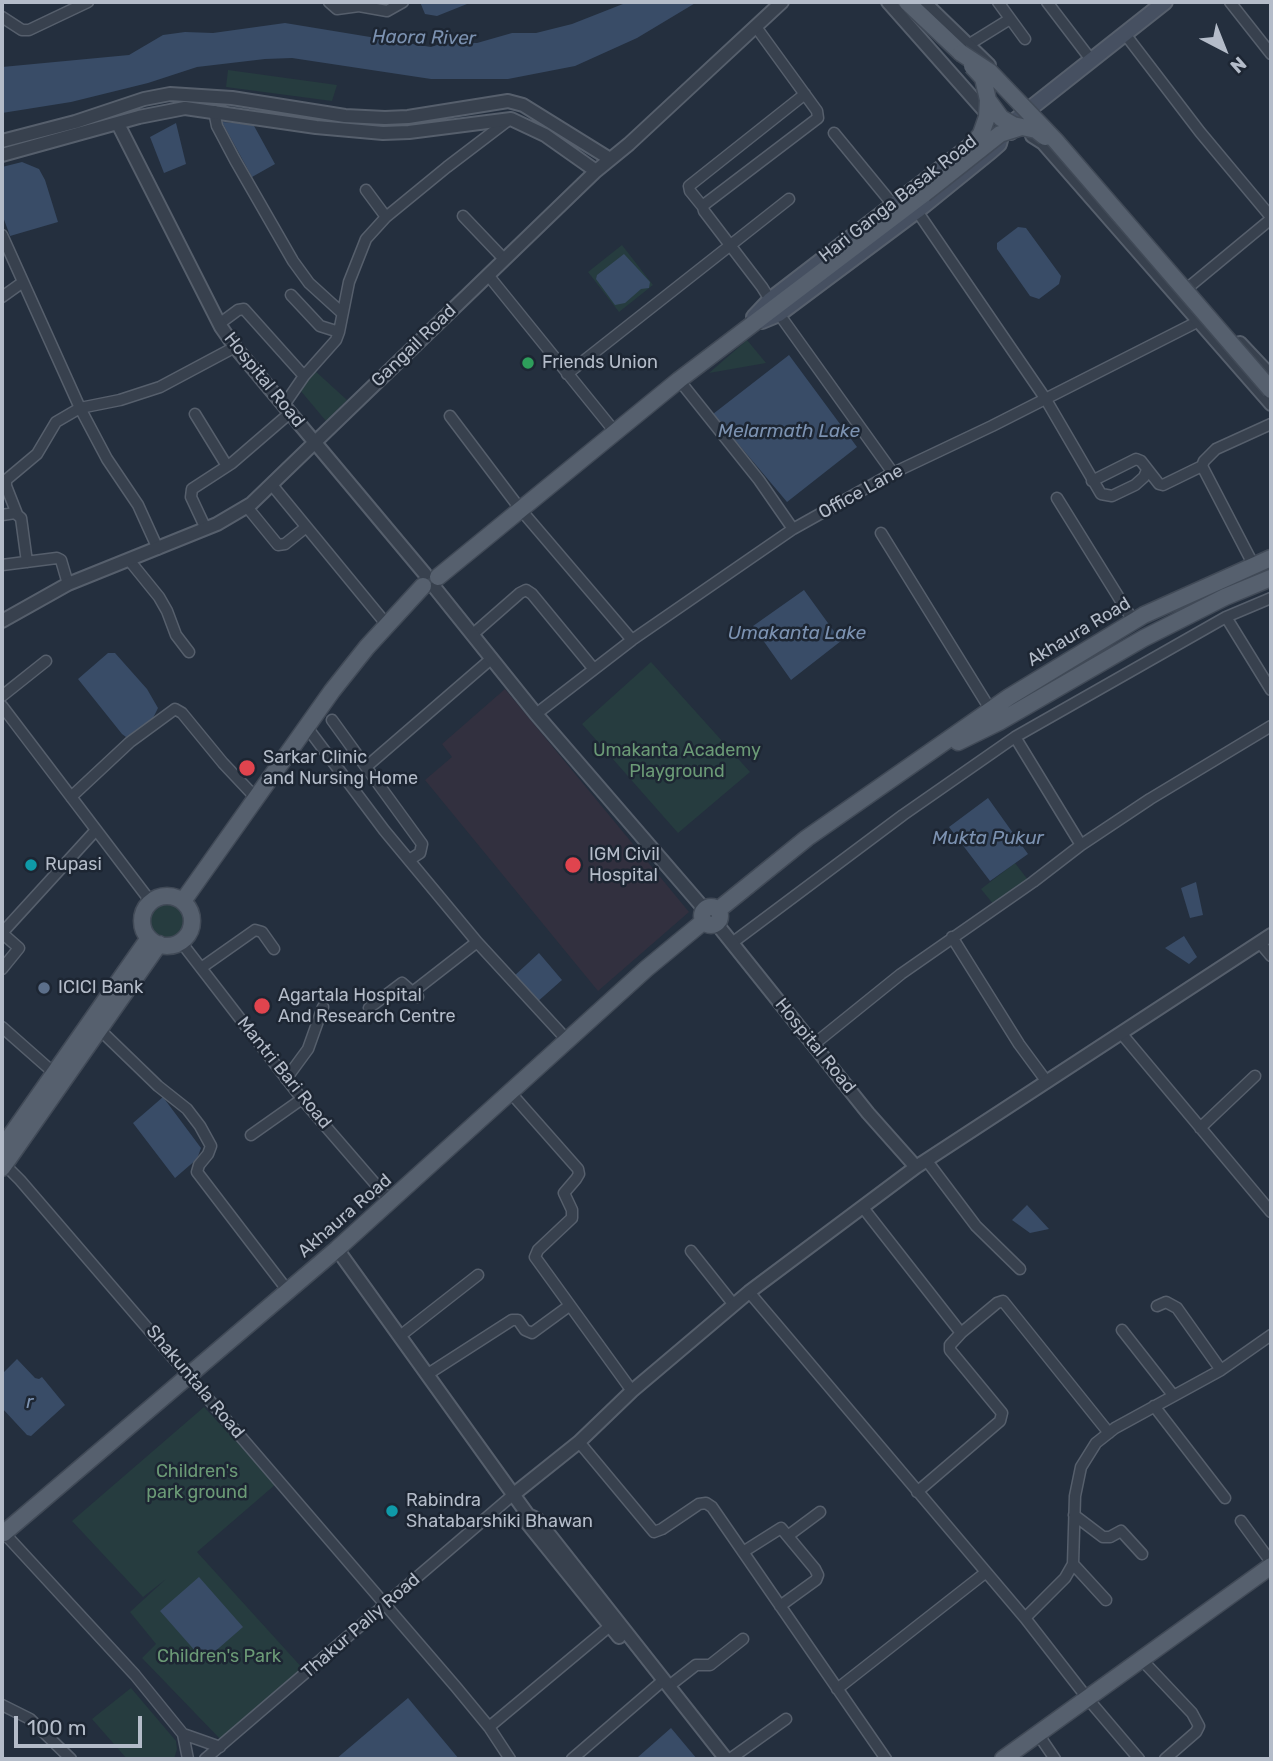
<!DOCTYPE html>
<style>
body{margin:0}
#map{position:relative;width:1273px;height:1761px;overflow:hidden;background:#242f3e;font-family:Rubik,sans-serif}
canvas{display:block}
.frame{position:absolute;inset:0;border:4px solid #b4bcc9;pointer-events:none}
.north{position:absolute;left:1189px;top:14px;width:70px;height:70px;-webkit-text-stroke:5px #1d2633;paint-order:stroke;rotate:138deg;font-size:19px;font-weight:700;line-height:28px;text-align:center;color:#b4bcc9}
.north::after{content:'';display:block;margin:auto;width:24px;height:32px;background:#b4bcc9;clip-path:polygon(50% 0,100% 100%,50% 72%,0 100%)}
.scale{position:absolute;left:14px;top:1716px;width:128px;height:32px;box-sizing:border-box;border:4px solid #b4bcc9;border-top:0;padding-left:9px;font-size:21px;line-height:24px;white-space:nowrap;color:#b4bcc9;-webkit-text-stroke:5px #1d2633;paint-order:stroke}
</style>
<div id="map">
<canvas width="1273" height="1761"></canvas>
<div class="frame"></div>
<div class="north">N</div>
<div class="scale">100 m</div>
</div>
<script>
const g = document.querySelector('canvas').getContext('2d');
g.lineJoin = 'round';
function fill(path, color) { g.fillStyle = color; g.fill(path, 'evenodd'); }
const poly = rows => new Path2D(rows.map(r => 'M' + r).join(''));
function strokePath(path, color, width, dash) { g.strokeStyle = color; g.lineWidth = width; g.lineCap = dash ? 'butt' : 'round'; g.setLineDash(dash || []); g.stroke(path); }
function write(font, color, halo, rows, align = 'center') {
  g.font = font + ' Rubik,sans-serif'; g.lineWidth = 5; g.setLineDash([]); g.textBaseline = 'middle'; g.strokeStyle = halo; g.fillStyle = color; for (const [text, x, y, turn = 0] of rows) {
    g.save(); g.translate(x, y); g.rotate((+turn || 0) * Math.PI / 180); g.textAlign = isNaN(turn) ? turn : align; if (halo) g.strokeText(text, 0, 0); g.fillText(text, 0, 0); g.restore();
  }
}
fill(poly([
 [505,689,689,912,598,991,425,780,452,757,442,744]
]), '#32303f');
fill(poly([
 [228,70,337,85,332,101,226,87],
 [622,245,653,285,619,312,588,272],
 [747,340,766,363,709,373],
 [313,369,347,400,326,421,300,390],
 [651,662,750,772,678,833,582,724],
 [1015,863,1028,880,994,905,981,889],
 '150 921a17 17 0 1 1 34 0a17 17 0 1 1-34 0Z',
 [204,1407,276,1484,197,1552,305,1671,223,1742,142,1658,156,1644,130,1612,166,1579,143,1597,72,1521],
 [131,1688,176,1741,177,1749,174,1759,127,1759,92,1719]
]), '#263c3f');
fill(poly([
 [420,2,465,2,467,4,437,16,425,14],
 [628,2,697,2,637,38,575,66,508,79,431,79,292,58,265,59,197,67,148,83,71,102,2,113,2,67,129,55,163,35,185,32,213,33,285,23,431,47,446,42,477,43,512,33,536,33,572,24],
 [222,122,253,124,275,164,252,177],
 [176,123,186,164,164,173,150,137],
 [22,162,39,169,45,180,58,222,10,236,2,214,2,167],
 [1018,227,1026,228,1061,276,1059,284,1039,299,1030,296,997,249,997,243],
 [624,254,650,282,649,288,641,289,625,303,615,305,596,279,597,275],
 [789,355,857,447,787,502,713,414],
 [804,590,841,641,791,680,753,626],
 [108,653,115,653,147,689,158,708,152,720,131,736,126,737,122,734,78,679],
 [988,798,1028,854,990,881,949,827],
 [1196,882,1203,915,1190,918,1181,888],
 [1184,936,1197,957,1189,964,1165,948],
 [539,953,562,980,536,1003,513,977],
 [163,1097,201,1148,197,1159,175,1178,133,1123],
 [1027,1205,1049,1229,1030,1233,1012,1220],
 [17,1359,35,1378,39,1379,42,1377,65,1405,31,1436,27,1435,2,1408,2,1374],
 [199,1577,243,1627,204,1661,160,1611],
 [408,1698,459,1759,336,1759],
 [671,1728,697,1759,640,1759,638,1757]
]), '#394c67');
const minor = poly([
 [329,2,337,9,359,6,387,11,403,2],
 [998,2,1025,39],
 [1047,2,1092,61],
 [1230,2,1271,54],
 [2,17,22,30,29,30,88,2],
 [756,27,817,111,818,118,705,204,703,207,704,211,762,287,779,314,893,473],
 [1125,34,1200,132,1271,217],
 [968,45,1010,19],
 [214,111,217,126,235,160,293,261,309,283,342,313],
 [834,133,894,206],
 [366,190,386,217],
 [703,207,690,191,689,186,805,94],
 [917,211,1045,398,1101,494,1112,496,1135,485,1144,477,1147,470],
 [463,216,504,259],
 [2,235,80,408,107,459,138,505,158,549],
 [488,275,615,432],
 [1190,286,1271,219],
 [291,295,320,326,339,332],
 [2,297,23,282],
 [219,324,238,310,244,309,304,376],
 [567,374,789,199],
 [679,380,759,480,793,529],
 [284,405,304,376,336,340,339,332,349,282,366,239,386,217,447,167,510,119],
 [195,414,227,466],
 [450,416,521,510,632,640],
 [1092,481,1136,459,1141,461,1159,484,1163,485,1202,466],
 [272,485,387,625],
 [1057,498,1134,622],
 [247,507,278,545,285,544,305,528],
 [17,514,6,486,6,480,37,454,56,422,80,408,120,400,160,387,235,347],
 [2,515,15,513,21,518,27,562],
 [206,529,191,497,192,489,232,463,290,413],
 [881,533,990,709],
 [129,560,159,597,167,611,176,635,189,652],
 [1253,564,1202,466,1204,461,1216,449,1271,424],
 [2,565,57,558,61,560,68,584],
 [1226,617,1271,690],
 [472,635,520,593,526,590,532,594,593,668],
 [2,696,46,661],
 [2,706,151,902],
 [536,714,632,640,793,529,893,473,992,426,1203,319],
 [332,720,366,767],
 [306,726,384,830,477,942,568,1041],
 [1015,737,1081,845],
 [71,797,130,742,175,709,182,713,223,763,255,797],
 [409,860,420,853,422,844,366,767,491,659],
 [952,937,1019,1044,1047,1082],
 [181,942,302,1099,391,1202],
 [732,943,903,815,1015,737,1226,617,1271,598],
 [1260,943,1271,956],
 [201,968,255,930,262,932,274,949],
 [2,969,19,948,2,933,96,830],
 [414,991,477,942],
 [369,1008,402,983,418,997],
 [2,1027,54,1073],
 [99,1029,158,1086,187,1109,200,1126,211,1146,208,1154,199,1165,197,1172,288,1291],
 [1121,1033,1271,1212],
 [813,1045,901,974,1033,882,1081,845,1150,799,1271,726],
 [286,1079,308,1049,323,1007],
 [510,1092,578,1169,579,1174,576,1179,564,1193,572,1210,572,1218,538,1250,535,1257,632,1391],
 [1200,1128,1255,1076],
 [251,1135,302,1099],
 [927,1161,976,1226,1020,1269],
 [2,1162,20,1180,456,1687,489,1727,510,1759],
 [864,1209,961,1333,950,1345,950,1350,1002,1413,1000,1421,917,1492],
 [691,1251,734,1305],
 [749,1292,1025,1618,1088,1699,1139,1759],
 [1157,1306,1166,1302,1177,1308,1221,1370],
 [1122,1330,1173,1395],
 [961,1333,997,1303,1003,1301,1109,1433],
 [400,1336,478,1275],
 [428,1374,512,1320,518,1320,525,1330,532,1333,569,1306],
 [1154,1406,1225,1498],
 [579,1442,654,1532,662,1529,699,1504,706,1503,712,1507,886,1759],
 [1074,1515,1103,1537,1110,1537,1121,1531,1142,1554],
 [1241,1521,1271,1562],
 [2,1534,4,1533,135,1675,183,1734,188,1759],
 [789,1535,820,1512],
 [743,1552,781,1528,815,1569,818,1575,816,1580,780,1606],
 [1073,1564,1106,1600],
 [1025,1618,1065,1578,1073,1564,1075,1496,1081,1467,1096,1443,1115,1428,1221,1370,1271,1335],
 [1142,1660,1192,1713,1199,1726,1196,1732,1165,1759],
 [669,1686,696,1665,710,1665,743,1639],
 [837,1689,985,1573],
 [2,1705,30,1719,71,1759],
 [489,1727,610,1626],
 [183,1734,220,1747],
 [1038,1734,1055,1759],
 [205,1759,514,1494],
 [572,1759,659,1684],
 [730,1759,786,1719]
]);
const tertiary = poly([
 [888,2,1003,132,1011,133],
 [924,2,989,65],
 [118,124,221,327,235,347,425,574],
 [1032,136,1043,143,1271,404],
 [2,141,75,122,144,99,170,94,232,98,345,116,385,118,408,117,508,101,523,105,610,159],
 [2,155,139,117,185,108,316,127,383,133,409,132,511,119,545,135,596,171],
 [1240,343,1271,376],
 [435,588,536,714,705,910],
 [2,621,68,584,217,524,251,504,596,171,629,144,782,2],
 [716,923,868,1113,916,1167],
 [337,1249,528,1515,537,1519,726,1759],
 [514,1494,579,1442,632,1391,749,1292,916,1167,1271,935],
 [528,1515,528,1524,619,1637]
]);
const secondary = poly([
 [1003,130,1165,2],
 [754,317,770,300,974,143],
 [762,321,779,314,917,211,991,151,999,144,1002,133]
]);
const primary = poly([
 [907,2,961,53],
 [438,577,679,380,924,194],
 [958,742,999,722,1144,638,1225,597,1271,578],
 '142 921a25 25 0 1 1 50 0a25 25 0 1 1-50 0Z',
 [183,901,332,691,367,647,423,586],
 '702 916a9 9 0 1 1 18 0a9 9 0 1 1-18 0Z',
 [718,910,807,838,1009,697,1144,615,1271,558],
 [2,1148,149,938],
 [2,1168,159,944],
 [2,1530,4,1533,337,1249,646,969,704,921],
 [1003,1759,1271,1566]
]);
strokePath(minor, '#565f6c', 13);
strokePath(tertiary, '#565f6c', 16);
strokePath(secondary, '#565f6c', 18);
strokePath(primary, '#414a57', 19);
strokePath(minor, '#38414e', 10);
strokePath(tertiary, '#38414e', 12);
strokePath(secondary, '#465061', 14);
strokePath(primary, '#56606e', 16);
const primaryBridge = poly([
 [961,53,990,72,1055,140,1271,390],
 [972,66,983,78,988,100,1001,118,1013,125,1036,130,1045,137],
 [968,150,981,134,987,117,988,100],
 [924,194,1000,134,1022,127]
]);
strokePath(primaryBridge, '#414a57', 19, []);
strokePath(primaryBridge, '#56606e', 16);
for (const [x, y, r, color] of [
 [528,363,7,"#2e9e5b"],
 [247,768,9,"#e0444e"],
 [31,865,7,"#0f9aa8"],
 [573,865,9,"#e0444e"],
 [44,988,7,"#5c6f8a"],
 [262,1006,9,"#e0444e"],
 [392,1511,7,"#0f9aa8"]
]) { const dot = new Path2D(); dot.arc(x, y, r, 0, 2 * Math.PI); g.fillStyle = color; g.fill(dot); strokePath(dot, '#1d2633', 2.5); }
write('18px', '#b4bcc9', '#1d2633', [
 ["Hari Ganga Basak Road",898,199,-38],
 ["Gangail Road",414,346,-44],
 ["Hospital Road",264,380,51],
 ["Office Lane",861,492,-29],
 ["Akhaura Road",1079,632,-31],
 ["Hospital Road",815,1046,51],
 ["Mantri Bari Road",284,1073,51],
 ["Akhaura Road",345,1216,-41],
 ["Shakuntala Road",195,1382,50],
 ["Thakur Pally Road",361,1626,-41]
]);
write('18px', '#b4bcc9', '#1d2633', [
 ["Friends Union",542,363],
 ["Sarkar Clinic",263,758],
 ["and Nursing Home",263,779],
 ["IGM Civil",589,855],
 ["Hospital",589,876],
 ["Rupasi",45,865],
 ["ICICI Bank",58,988],
 ["Agartala Hospital",278,996],
 ["And Research Centre",278,1017],
 ["Rabindra",406,1501],
 ["Shatabarshiki Bhawan",406,1522]
], 'left');
write('18px', '#6b9a76', '#1d2633', [
 ["Umakanta Academy",677,751],
 ["Playground",677,772],
 ["Children's",197,1472],
 ["park ground",197,1493],
 ["Children's Park",219,1657]
]);
write('italic 19px', '#7c92b1', '#1d2633', [
 ["Haora River",424,38,1],
 ["Melarmath Lake",789,432],
 ["Umakanta Lake",797,634],
 ["Mukta Pukur",988,839],
 ["r",30,1403]
]);
</script>
